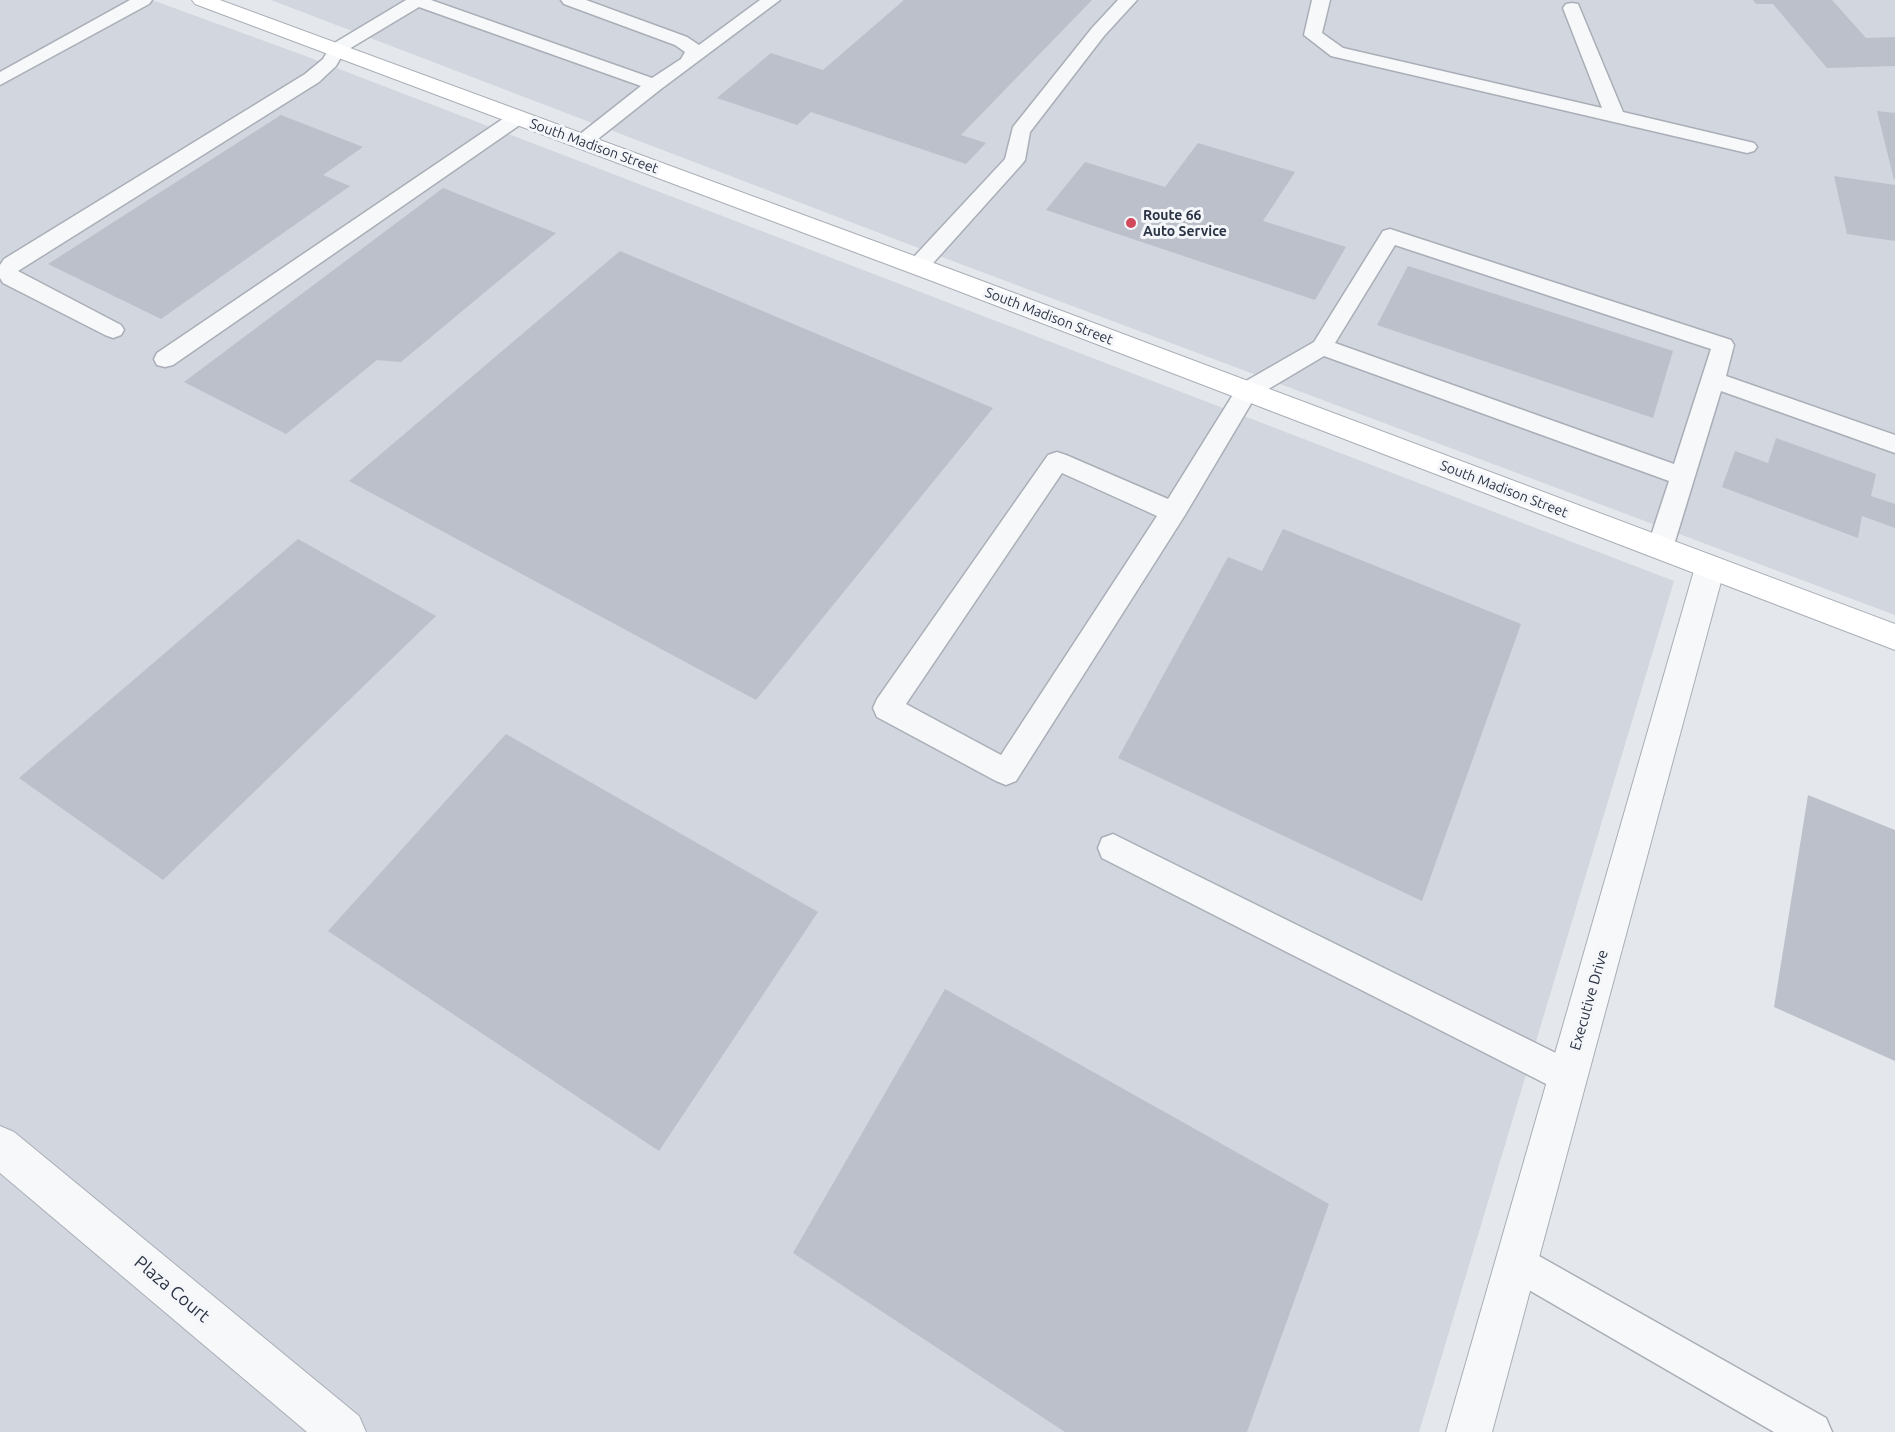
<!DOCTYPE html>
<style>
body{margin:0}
canvas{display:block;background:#e4e7ec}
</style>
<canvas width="1895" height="1432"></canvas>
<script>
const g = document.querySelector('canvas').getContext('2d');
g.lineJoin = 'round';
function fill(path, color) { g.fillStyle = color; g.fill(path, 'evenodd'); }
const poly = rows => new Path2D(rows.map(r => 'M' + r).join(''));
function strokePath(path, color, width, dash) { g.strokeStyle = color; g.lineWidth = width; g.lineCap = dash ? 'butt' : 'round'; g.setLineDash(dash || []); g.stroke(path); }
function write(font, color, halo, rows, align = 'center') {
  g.font = font + ' Ubuntu,sans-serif'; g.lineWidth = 6; g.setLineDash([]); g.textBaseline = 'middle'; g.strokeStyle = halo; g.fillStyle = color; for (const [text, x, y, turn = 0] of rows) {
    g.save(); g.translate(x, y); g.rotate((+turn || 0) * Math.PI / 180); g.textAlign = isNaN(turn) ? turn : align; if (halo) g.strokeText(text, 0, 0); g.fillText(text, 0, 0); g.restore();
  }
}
fill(poly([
 [0,0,152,0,300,54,1674,581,1419,1432,0,1432],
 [271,0,1895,0,1895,615,942,257]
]), '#d2d6de');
fill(poly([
 [904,0,1092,0,961,135,986,143,966,164,811,112,797,125,717,98,771,53,823,70],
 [1753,0,1832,0,1866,38,1895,37,1895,66,1827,68,1773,4,1756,4],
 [1877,111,1895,113,1895,179,1894,180],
 [281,115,363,147,323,175,350,186,161,319,48,264],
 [1198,143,1295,172,1263,221,1346,247,1315,300,1046,210,1085,162,1165,187],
 [1834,176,1895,185,1895,241,1847,234],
 [443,188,556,233,401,362,377,360,286,434,184,382],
 [620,251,993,408,756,700,349,481],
 [1408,266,1673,351,1653,418,1377,325],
 [1776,438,1876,474,1871,496,1895,504,1895,528,1862,516,1858,538,1722,487,1735,451,1768,463],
 [1283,529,1521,624,1422,901,1118,758,1228,557,1262,571],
 [298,539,436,616,163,880,19,778],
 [506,734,818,912,659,1151,328,931],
 [1808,795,1895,830,1895,1061,1774,1007],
 [945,989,1329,1204,1247,1432,1065,1432,793,1253]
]), '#bbc0ca');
const lane = poly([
 [130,0,152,0,149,4,0,85,0,72,130,0],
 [406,0,431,0,652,78,681,59,685,52,675,45,564,4,561,0,586,0,687,37,699,45,760,0,780,0,661,89,589,146,582,148,575,146,572,142,575,138,641,86,419,7,344,52,336,66,319,82,18,271,121,325,124,330,121,335,113,338,105,335,3,283,0,278,0,265,4,259,305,74,323,59,331,45,406,0],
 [1118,0,1137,0,1104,36,1030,132,1025,160,1022,164,926,271,918,273,910,271,907,266,910,261,1005,159,1013,127,1092,28,1118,0],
 [1312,0,1330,0,1322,33,1343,48,1602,108,1563,8,1566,4,1572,3,1578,4,1623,112,1754,143,1757,147,1754,151,1747,153,1331,56,1304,35,1312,0],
 [517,112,524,114,527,118,524,122,173,365,165,367,157,365,154,359,157,353,510,114,517,112],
 [1390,229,1731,340,1734,345,1726,376,1895,435,1895,453,1721,391,1673,548,1669,555,1660,558,1651,555,1647,548,1669,481,1324,356,1255,397,1185,515,1016,781,1006,785,996,781,877,717,873,708,877,699,1048,455,1057,452,1066,455,1168,499,1239,385,1314,342,1383,231,1390,229],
 [1395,245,1711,349,1674,464,1335,343,1395,245],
 [1062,473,1157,516,1001,755,906,704,1062,473],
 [1113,834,1580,1065,1585,1077,1580,1089,1568,1094,1556,1089,1102,858,1098,848,1102,838,1113,834],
 [1516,1243,1826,1418,1832,1432,1774,1432,1503,1275,1497,1262,1503,1249,1516,1243]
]);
const street = poly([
 [1710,555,1721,559,1725,567,1492,1432,1446,1432,1695,567,1699,559,1710,555],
 [0,1126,14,1132,359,1416,366,1432,307,1432,0,1173,0,1126]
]);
const secondary = poly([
 [192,0,220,0,958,272,1895,624,1895,650,940,284,195,4,192,0]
]);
strokePath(lane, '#a9aeb7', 3);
strokePath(street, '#a9aeb7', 2);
strokePath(secondary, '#a9aeb7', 2);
fill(lane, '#f7f8fa');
fill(street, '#f7f8fa');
fill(secondary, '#fff');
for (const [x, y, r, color] of [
 [1131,223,6,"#d1495b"]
]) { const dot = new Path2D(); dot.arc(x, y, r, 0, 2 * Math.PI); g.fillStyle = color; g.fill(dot); strokePath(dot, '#f4f6f9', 2); }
write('14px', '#2b3445', '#f4f6f9', [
 ["South Madison Street",594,146,20],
 ["South Madison Street",1049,316,21],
 ["South Madison Street",1504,489,21]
]);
write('bold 14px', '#2b3445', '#f4f6f9', [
 ["Route 66",1143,215],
 ["Auto Service",1143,231]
], 'left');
write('15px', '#2b3445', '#f4f6f9', [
 ["Executive Drive",1589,1000,-74]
]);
write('18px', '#2b3445', '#f4f6f9', [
 ["Plaza Court",172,1289,40]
]);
</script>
